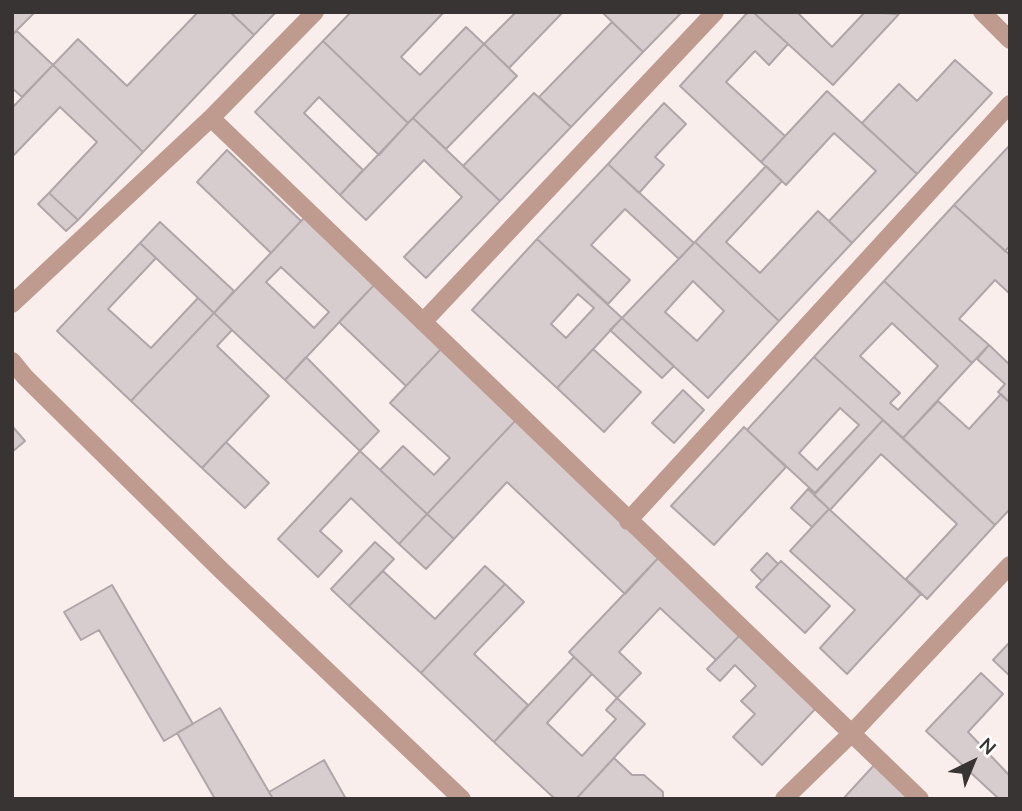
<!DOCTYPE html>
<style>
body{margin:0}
#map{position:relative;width:1022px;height:811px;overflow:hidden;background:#faeeed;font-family:"Nunito Sans",sans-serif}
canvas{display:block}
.frame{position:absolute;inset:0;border:14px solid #383433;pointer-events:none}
.north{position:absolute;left:938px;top:727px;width:70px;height:70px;-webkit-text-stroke:5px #fff;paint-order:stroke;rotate:43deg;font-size:19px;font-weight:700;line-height:28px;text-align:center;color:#383433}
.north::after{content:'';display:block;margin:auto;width:24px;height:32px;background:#383433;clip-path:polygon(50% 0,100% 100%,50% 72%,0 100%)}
</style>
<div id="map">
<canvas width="1022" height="811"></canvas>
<div class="frame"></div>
<div class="north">N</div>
</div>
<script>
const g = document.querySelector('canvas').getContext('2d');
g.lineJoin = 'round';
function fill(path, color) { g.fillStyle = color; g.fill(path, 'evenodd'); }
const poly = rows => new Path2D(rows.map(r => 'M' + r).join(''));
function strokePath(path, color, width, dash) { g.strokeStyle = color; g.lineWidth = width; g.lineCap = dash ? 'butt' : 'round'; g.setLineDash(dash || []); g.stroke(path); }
const building = poly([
 [12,12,35,12,12,35,12,12],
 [198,12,230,12,254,35,143,152,53,65,78,39,127,86,198,12],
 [230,12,276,12,254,35,230,12],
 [351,12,444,12,401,57,420,75,466,27,484,44,408,123,323,41,351,12],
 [516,12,563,12,509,68,484,44,516,12],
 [602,12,682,12,643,52,602,12],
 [748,12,753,12,788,44,769,65,755,51,726,82,785,136,761,162,680,86,748,12],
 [753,12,797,12,832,47,865,12,899,14,833,85,753,12],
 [612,22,643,52,571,127,539,97,612,22],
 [17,31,53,65,22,97,12,88,12,35,17,31],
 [323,41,408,123,379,155,319,97,304,113,363,170,340,195,255,112,323,41],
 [484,44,517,76,446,149,413,118,484,44],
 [955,60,992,93,917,174,862,123,899,84,917,101,955,60],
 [53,65,143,152,78,220,49,193,97,142,60,107,12,157,12,108,53,65],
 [827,91,917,174,852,243,829,221,876,171,834,133,786,185,761,162,827,91],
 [534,93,571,127,500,201,463,166,534,93],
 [664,103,686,124,655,157,664,165,639,193,608,164,664,103],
 [413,118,500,201,426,278,404,257,462,197,424,160,366,220,340,195,413,118],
 [1010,145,1010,246,1005,251,954,205,1010,145],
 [227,150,301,221,271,253,197,182,227,150],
 [608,164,694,243,679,259,625,209,591,245,630,280,608,304,537,239,608,164],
 [766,166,782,181,726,242,760,273,818,211,852,243,779,321,695,242,766,166],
 [49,193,78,220,66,231,38,204,49,193],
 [954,205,1010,255,1010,294,995,280,959,319,989,345,972,363,884,281,954,205],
 [304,218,375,284,285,380,214,313,304,218],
 [281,267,329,312,314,328,266,282,281,267],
 [160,222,234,291,214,313,140,243,160,222],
 [537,239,622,318,557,388,472,310,537,239],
 [578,294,594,308,566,338,551,324,578,294],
 [695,242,779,321,708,398,622,318,695,242],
 [693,281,724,311,697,341,665,312,693,281],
 [140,243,156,258,108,309,151,348,198,298,214,313,131,401,57,331,140,243],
 [884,281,972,363,903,438,814,357,884,281],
 [892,323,938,366,898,410,890,403,900,393,860,356,892,323],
 [375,284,442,348,406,386,339,322,375,284],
 [214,313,232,330,217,346,269,396,202,468,131,401,214,313],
 [622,318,674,366,662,378,610,330,622,318],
 [989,345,1010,365,1010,403,998,392,1005,384,977,359,989,345],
 [442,348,517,419,427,514,380,470,403,446,434,475,450,458,390,403,442,348],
 [593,349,641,392,604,432,557,388,593,349],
 [306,357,379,431,360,451,285,380,306,357],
 [814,357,883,420,815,493,747,430,814,357],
 [840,408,859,425,817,470,799,453,840,408],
 [683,390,704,410,674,443,652,423,683,390],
 [1001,394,1010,403,1010,509,995,525,903,438,938,401,969,429,1001,394],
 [517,419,661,555,625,594,507,482,454,539,427,514,517,419],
 [883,420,995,525,927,599,906,579,957,524,881,454,830,510,814,495,883,420],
 [12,426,25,441,12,452,12,426],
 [744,427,786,467,714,545,671,506,744,427],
 [226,442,269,483,245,508,202,468,226,442],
 [360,451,427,514,399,544,351,498,320,531,342,551,318,577,278,539,360,451],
 [808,489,829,509,812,527,791,508,808,489],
 [829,509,921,594,847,674,820,648,855,610,790,551,829,509],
 [427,514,454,539,426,569,399,544,427,514],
 [375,542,394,559,349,606,331,589,375,542],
 [767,553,778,564,762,581,751,570,767,553],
 [661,555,742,633,716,660,660,608,619,652,641,673,617,698,569,652,661,555],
 [781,561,830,606,805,633,756,587,781,561],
 [485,566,505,584,421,673,349,606,383,571,435,619,485,566],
 [505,584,524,602,474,654,528,705,494,742,421,673,505,584],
 [112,585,193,724,164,741,99,630,81,640,64,612,112,585],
 [742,633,819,705,762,765,733,737,755,714,741,701,756,686,735,665,720,681,707,669,742,633],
 [1010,642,1010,676,993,660,1010,642],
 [574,657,592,674,547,723,582,756,616,719,606,710,617,698,645,724,576,799,555,799,494,742,574,657],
 [981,673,1003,694,968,732,1010,776,1010,799,999,799,926,731,981,673],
 [220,708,269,792,273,799,215,799,177,733,220,708],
 [614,758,632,775,644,775,663,792,663,799,576,799,614,758],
 [324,760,346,799,273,799,269,792,324,760],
 [876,763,915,799,843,799,876,763]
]);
fill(building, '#d7ccce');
strokePath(building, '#b0a5a8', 2);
strokePath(poly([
 [315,12,211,118,920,799],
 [982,12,1010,40],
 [12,304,211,118],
 [423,322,715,12],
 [12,361,25,377,222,571,462,799],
 [628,521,1010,104],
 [784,799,852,733,1010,565]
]), '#be9b8e', 18);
</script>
